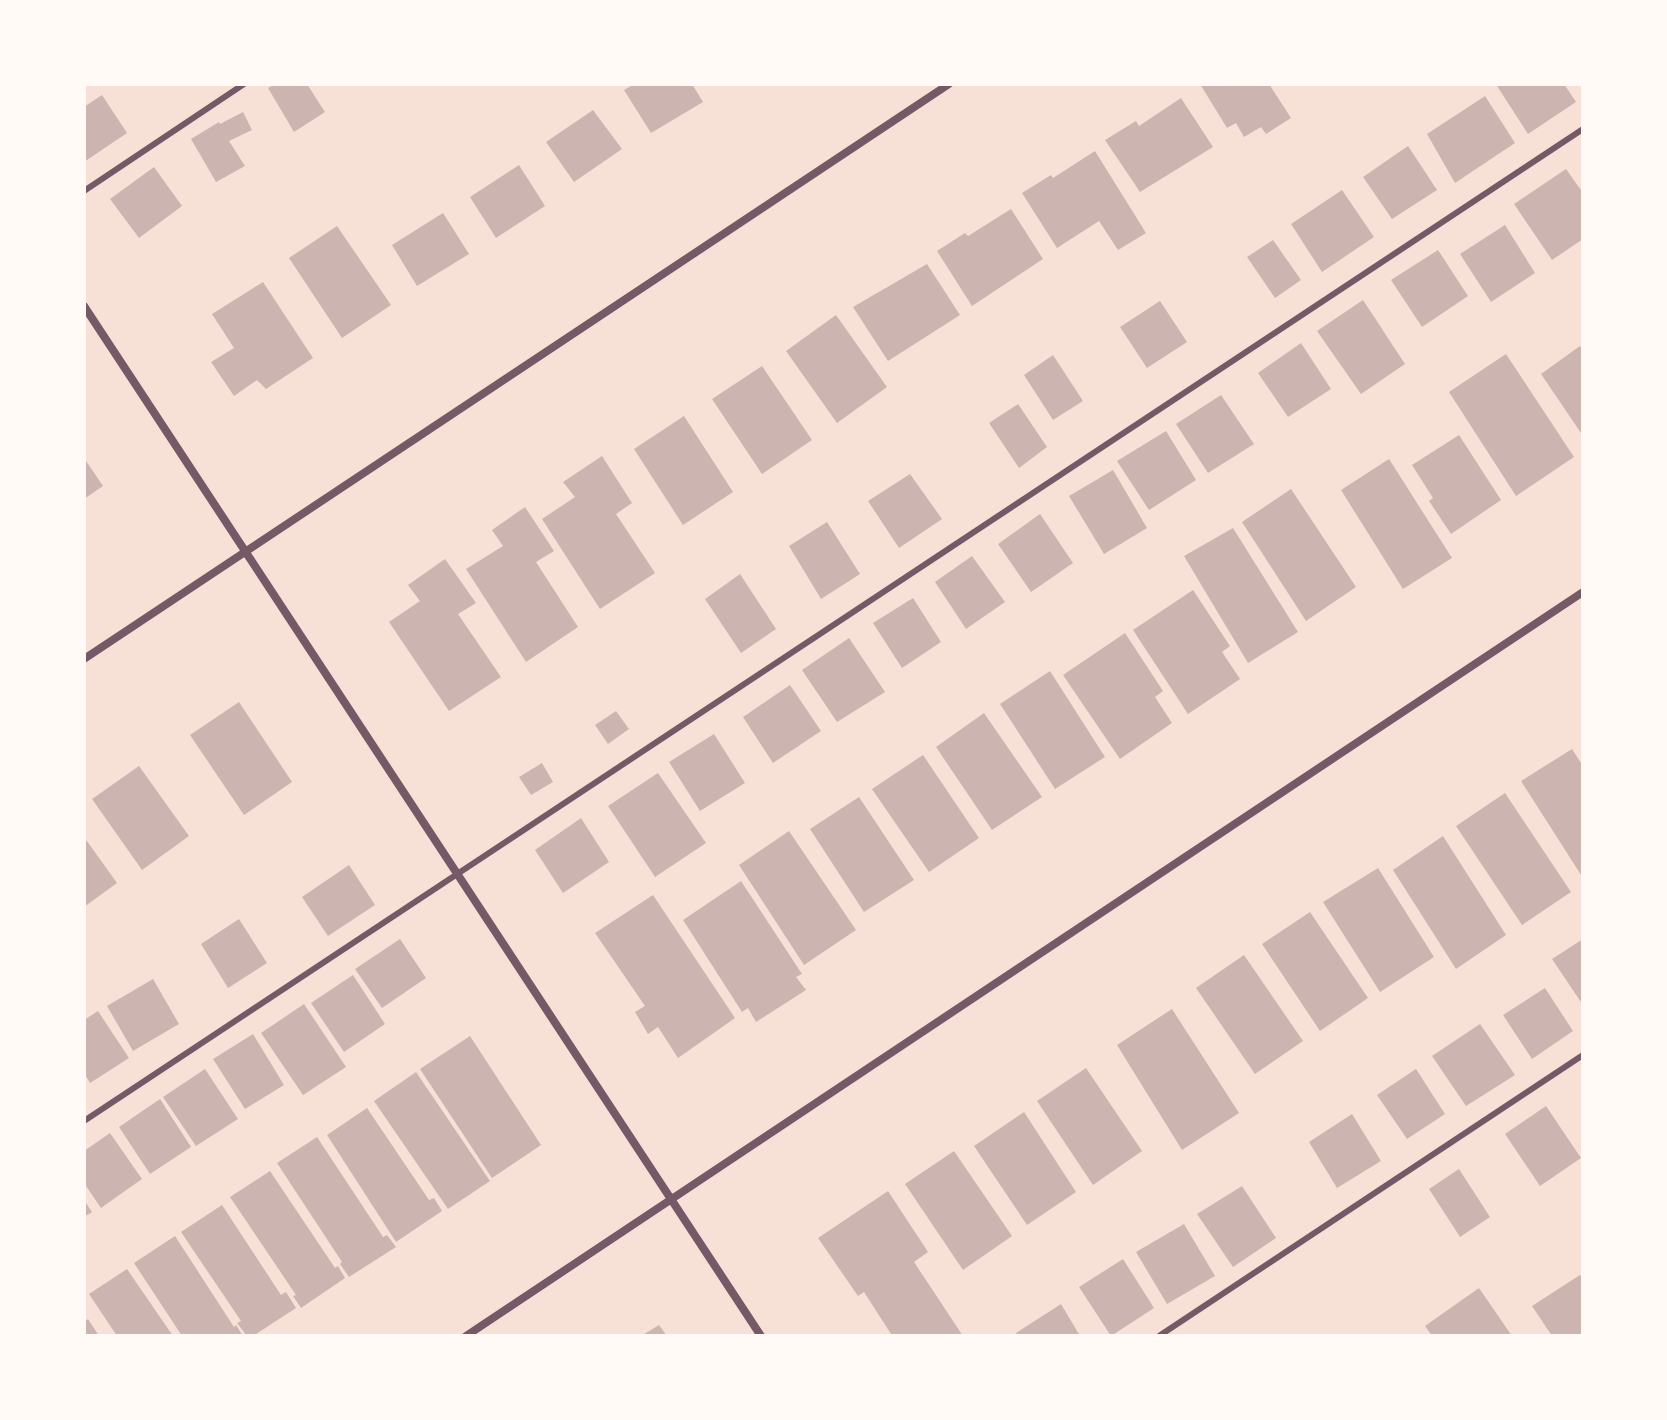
<!DOCTYPE html>
<style>
body{margin:0}
#map{position:relative;width:1667px;height:1420px;overflow:hidden;background:#f7e1d7;font-family:Poppins,sans-serif}
canvas{display:block}
.frame{position:absolute;inset:0;border:86px solid #fffaf5;pointer-events:none}
</style>
<div id="map">
<canvas width="1667" height="1420"></canvas>
<div class="frame"></div>
</div>
<script>
const g = document.querySelector('canvas').getContext('2d');
g.lineJoin = 'round';
function fill(path, color) { g.fillStyle = color; g.fill(path, 'evenodd'); }
const poly = rows => new Path2D(rows.map(r => 'M' + r).join(''));
function strokePath(path, color, width, dash) { g.strokeStyle = color; g.lineWidth = width; g.lineCap = dash ? 'butt' : 'round'; g.setLineDash(dash || []); g.stroke(path); }
fill(poly([
 [275,84,307,84,325,112,294,132,268,88],
 [634,84,692,84,703,102,651,133,624,90],
 [1200,84,1269,84,1291,118,1266,134,1261,127,1244,137,1236,123,1227,128],
 [1500,84,1564,84,1576,102,1528,134,1497,86],
 [102,95,127,133,84,162,84,107],
 [1485,96,1515,143,1455,183,1427,134],
 [1181,98,1213,147,1140,192,1105,140,1136,121,1139,126],
 [593,110,622,149,574,182,546,142],
 [243,112,252,130,229,141,245,166,216,182,191,139,219,122,220,124],
 [1408,146,1437,190,1392,219,1363,177],
 [1095,151,1146,233,1118,250,1099,221,1057,248,1022,193,1051,175,1053,178],
 [519,165,545,206,496,238,470,197],
 [154,167,182,206,139,238,110,199],
 [1566,169,1583,193,1583,239,1552,260,1514,204],
 [1342,190,1374,237,1322,272,1291,224],
 [1011,209,1043,259,972,306,937,251,965,233,968,236],
 [443,213,469,254,417,286,392,245],
 [1505,225,1535,273,1491,302,1460,254],
 [337,226,391,305,342,338,289,258],
 [1273,240,1301,280,1275,298,1247,257],
 [1438,250,1468,296,1422,327,1391,280],
 [927,264,960,315,888,361,853,307],
 [263,282,313,358,266,389,257,380,234,396,211,362,234,348,212,314],
 [1363,300,1405,364,1361,394,1317,331],
 [1160,301,1187,342,1147,368,1120,327],
 [836,315,887,387,837,423,786,351],
 [1301,343,1331,389,1288,417,1258,373],
 [1580,346,1583,350,1583,436,1541,374],
 [1506,354,1574,457,1516,496,1449,392],
 [1053,355,1083,401,1053,420,1024,375],
 [762,366,812,440,762,474,712,399],
 [1221,395,1254,444,1208,473,1176,424],
 [1018,404,1047,447,1019,468,989,423],
 [684,416,733,492,683,525,634,449],
 [1166,431,1196,480,1149,510,1117,461],
 [1459,435,1501,500,1451,534,1429,501,1433,498,1412,465],
 [602,456,632,503,616,514,655,573,600,609,542,519,575,497,563,482],
 [84,458,103,486,84,499],
 [1389,459,1452,558,1403,589,1341,490],
 [1113,470,1147,528,1104,554,1069,496],
 [910,474,942,519,899,548,868,501],
 [1291,489,1356,587,1306,621,1242,522],
 [525,507,554,551,536,562,578,627,526,662,466,569,503,546,492,530],
 [1040,514,1073,563,1031,592,998,544],
 [827,522,860,574,821,599,789,546],
 [1233,528,1298,632,1248,663,1184,556],
 [972,556,1005,602,966,629,935,582],
 [445,559,476,603,458,614,501,677,449,711,389,622,420,601,408,585],
 [740,574,776,629,741,653,705,599],
 [1193,590,1230,646,1222,652,1240,679,1188,714,1133,630],
 [913,598,941,642,902,668,873,623],
 [1125,633,1163,691,1155,697,1172,723,1120,759,1063,675],
 [849,638,885,692,837,722,802,670],
 [1050,671,1105,757,1055,789,1000,704],
 [790,685,821,731,773,763,743,717],
 [239,702,292,782,244,815,190,735],
 [616,711,629,729,608,744,595,725],
 [984,713,1042,797,992,830,936,747],
 [714,734,745,783,700,811,669,762],
 [1572,749,1583,766,1583,878,1521,781],
 [923,755,979,838,929,872,872,789],
 [542,763,553,782,531,795,519,777],
 [139,766,189,836,142,870,92,799],
 [658,773,706,843,655,877,608,806],
 [1505,793,1571,892,1522,925,1456,826],
 [859,797,914,880,864,912,810,829],
 [581,818,609,862,563,893,535,850],
 [789,831,856,930,804,965,739,865],
 [1443,836,1506,935,1456,969,1393,870],
 [84,837,117,883,84,907],
 [349,865,375,905,328,936,302,897],
 [1378,868,1434,957,1380,992,1323,902],
 [741,881,802,974,796,977,806,990,756,1022,748,1008,742,1012,683,920],
 [653,895,735,1018,678,1058,658,1027,648,1034,635,1012,645,1006,595,933],
 [1310,912,1368,998,1320,1031,1262,944],
 [239,919,267,963,228,988,201,944],
 [400,939,426,978,382,1008,355,969],
 [1583,939,1583,1005,1552,959],
 [1244,955,1303,1041,1255,1074,1196,988],
 [353,975,385,1024,344,1052,311,1003],
 [153,979,179,1024,133,1051,107,1006],
 [1545,988,1573,1031,1532,1059,1503,1015],
 [304,1004,346,1067,303,1095,261,1033],
 [1172,1009,1239,1113,1182,1150,1117,1045],
 [98,1011,129,1058,90,1083,84,1073,84,1020],
 [1480,1024,1515,1075,1466,1106,1432,1056],
 [253,1034,284,1085,245,1109,213,1059],
 [470,1036,541,1145,492,1178,420,1069],
 [1086,1068,1142,1151,1093,1185,1037,1101],
 [205,1069,238,1119,196,1146,163,1097],
 [1416,1069,1445,1114,1407,1139,1377,1095],
 [416,1072,490,1181,448,1209,374,1101],
 [160,1099,191,1147,150,1174,119,1127],
 [1546,1106,1581,1158,1540,1186,1505,1134],
 [367,1108,429,1200,434,1198,442,1211,396,1242,327,1135],
 [1024,1112,1076,1192,1027,1225,974,1146],
 [1352,1114,1381,1161,1337,1188,1309,1142],
 [110,1133,142,1179,101,1208,84,1183,84,1151],
 [317,1137,383,1237,387,1235,396,1247,349,1277,340,1264,342,1262,277,1163],
 [954,1151,1012,1236,963,1270,905,1184],
 [1459,1169,1490,1217,1460,1237,1429,1189],
 [270,1171,335,1268,338,1266,345,1278,301,1308,293,1296,296,1295,230,1197],
 [1242,1186,1276,1238,1233,1267,1197,1214],
 [888,1191,928,1252,914,1262,963,1336,888,1336,891,1334,864,1292,858,1296,818,1238],
 [84,1200,92,1212,84,1217],
 [222,1205,281,1295,286,1292,296,1308,253,1336,247,1336,237,1323,241,1321,181,1232],
 [1184,1224,1215,1276,1167,1304,1136,1252],
 [175,1236,234,1327,236,1325,243,1336,182,1336,134,1263],
 [1123,1259,1154,1308,1111,1336,1079,1287],
 [127,1269,173,1336,117,1336,89,1294],
 [1580,1275,1583,1279,1583,1336,1552,1336,1532,1306],
 [1479,1288,1512,1336,1432,1336,1425,1326],
 [1061,1304,1080,1336,1018,1336,1016,1333],
 [88,1319,99,1336,84,1336,84,1322],
 [659,1325,667,1336,641,1336]
]), '#ccb4b1');
strokePath(poly([
 [84,191,244,84],
 [84,1121,1583,129],
 [1159,1336,1583,1055]
]), '#755966', 6);
strokePath(poly([
 [84,306,761,1336],
 [84,659,949,84],
 [466,1336,1583,592]
]), '#755966', 8);
</script>
